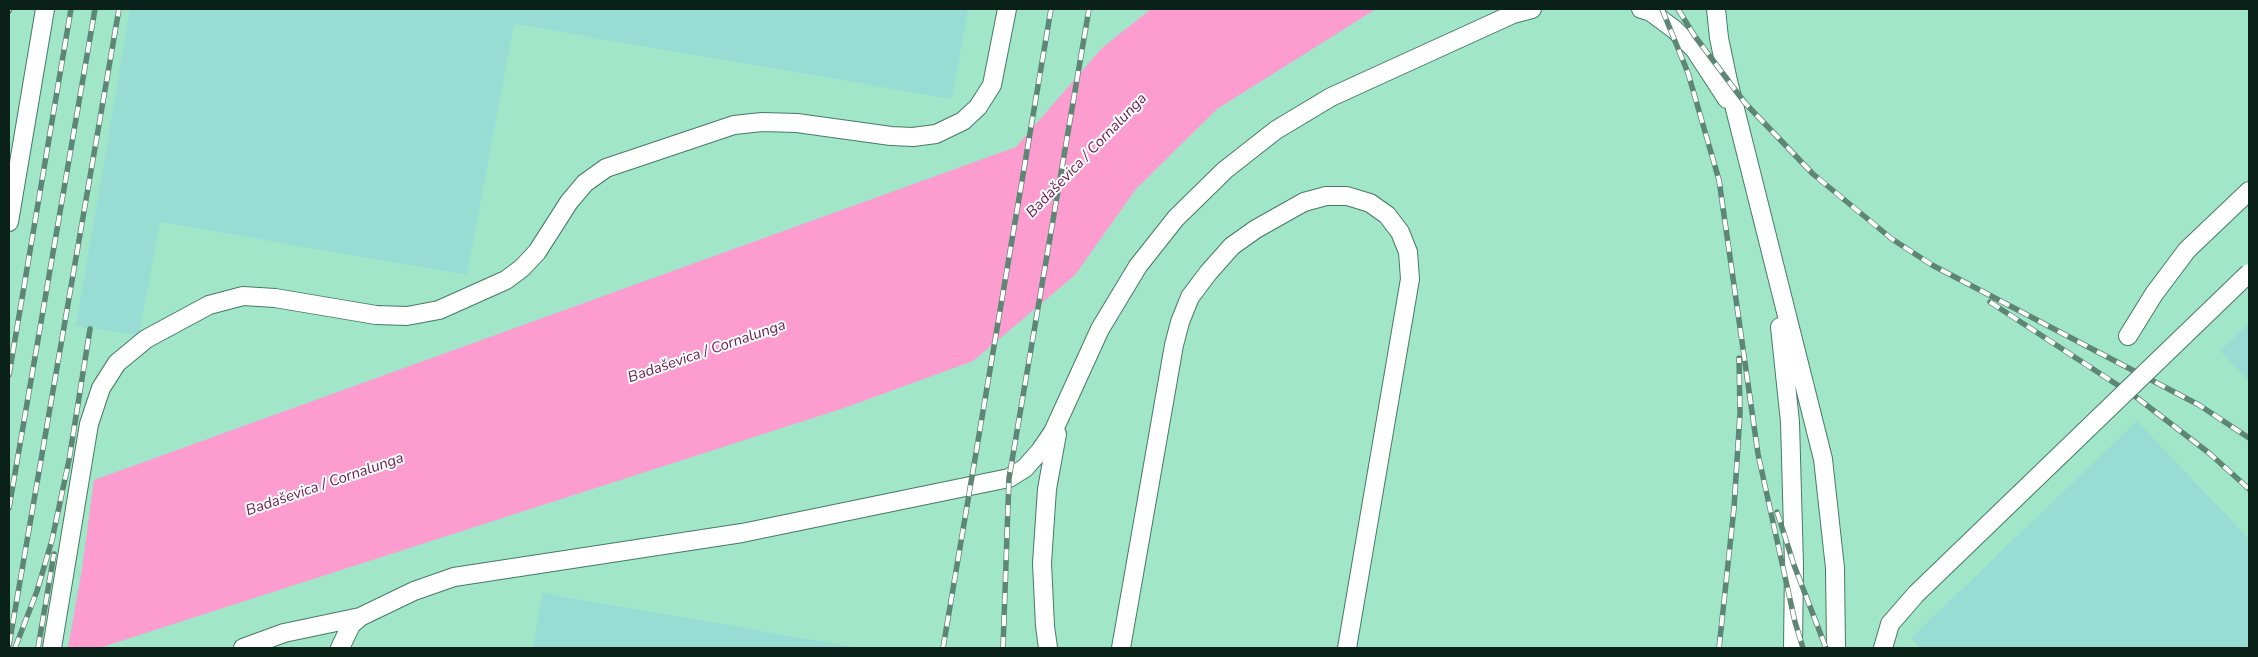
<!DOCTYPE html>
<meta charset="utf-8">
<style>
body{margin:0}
#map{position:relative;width:2258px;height:657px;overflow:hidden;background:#b5f0d7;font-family:"Nunito Sans",sans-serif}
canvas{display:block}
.frame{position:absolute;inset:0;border:10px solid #0a2119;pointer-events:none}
</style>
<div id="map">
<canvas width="2258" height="657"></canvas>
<div class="frame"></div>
</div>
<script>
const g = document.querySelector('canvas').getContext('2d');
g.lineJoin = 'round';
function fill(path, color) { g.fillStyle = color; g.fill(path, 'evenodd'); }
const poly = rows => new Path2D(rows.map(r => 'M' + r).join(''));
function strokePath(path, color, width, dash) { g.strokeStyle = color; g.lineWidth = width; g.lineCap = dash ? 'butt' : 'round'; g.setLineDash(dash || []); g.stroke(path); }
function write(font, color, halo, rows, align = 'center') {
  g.font = font + ' "Nunito Sans",sans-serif'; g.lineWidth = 4; g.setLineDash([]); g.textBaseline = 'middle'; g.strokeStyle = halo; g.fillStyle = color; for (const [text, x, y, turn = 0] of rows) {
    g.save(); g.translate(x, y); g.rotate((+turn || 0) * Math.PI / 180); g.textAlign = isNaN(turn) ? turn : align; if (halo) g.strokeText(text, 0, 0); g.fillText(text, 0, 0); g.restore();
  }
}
fill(poly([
 [9,9,2249,9,2249,648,9,648]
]), '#a2e6ca');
fill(poly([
 [1151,9,1376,9,1217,109,1136,189,1075,275,973,361,844,408,99,648,68,648,82,569,94,480,1016,147,1102,48]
]), '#fc9ccf');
fill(poly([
 [130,9,968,9,952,99,514,24,467,275,160,222,139,335,76,326],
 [2249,323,2249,381,2220,351],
 [2137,421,2249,539,2249,648,1921,648,1911,638],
 [542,593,854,647,854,648,533,648]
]), '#98dcd4');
const service = poly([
 [1641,9,1651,12,1675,30,1695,50,1727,99],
 [1716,9,1719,38,1728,81,1823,459,1835,568,1836,648],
 [9,222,45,9],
 [1780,327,1790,422,1794,565,1793,648],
 [2128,336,2154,294,2187,250,2249,191],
 [52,648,89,424,101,388,117,363,146,339,209,305,243,296,275,298,376,315,407,316,439,310,506,280,522,268,537,252,569,202,585,183,606,168,734,125,762,122,797,123,891,136,913,137,936,134,963,121,978,107,992,85,1007,9],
 [243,648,284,633,360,617,414,591,454,577,742,533,1009,478,1025,468,1040,451,1053,432,1100,329,1138,266,1176,218,1225,170,1276,130,1331,97,1513,14,1532,9],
 [340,648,351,625,360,617],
 [1048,648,1045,626,1042,563,1047,489,1057,434],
 [1121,648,1174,345,1180,322,1190,297,1208,273,1232,246,1256,229,1304,202,1326,196,1347,196,1370,203,1387,215,1400,232,1408,252,1410,279,1347,648],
 [1883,648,1890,624,1916,594]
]);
strokePath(service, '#447b66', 20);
strokePath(service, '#fff', 18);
const rail = poly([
 [1662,9,1688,73,1719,180,1758,454,1795,622,1803,648],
 [1678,9,1694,35,1745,103,1813,174,1892,239,1932,265,2199,405,2249,438],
 [9,11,9,9],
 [1990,302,2136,397,2209,453,2249,489],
 [9,375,71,9],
 [9,508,95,9],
 [1777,512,1794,565,1826,648],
 [9,645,119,9],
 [15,648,37,591,52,540,69,460,90,329],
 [38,648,54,554],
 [943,648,1051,9],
 [1003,648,1009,478,1089,9],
 [1719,648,1734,508,1740,413,1739,358]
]);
strokePath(rail, '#5d8675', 5.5);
strokePath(rail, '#fff', 4, [11]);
const serviceBridge = poly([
 [1916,594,2249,273]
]);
strokePath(serviceBridge, '#447b66', 20, []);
strokePath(serviceBridge, '#fff', 18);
write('italic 15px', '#6c194c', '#fff', [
 ["Badaševica / Cornalunga",1087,156,-46],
 ["Badaševica / Cornalunga",707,352,-19],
 ["Badaševica / Cornalunga",325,485,-19]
]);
</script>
